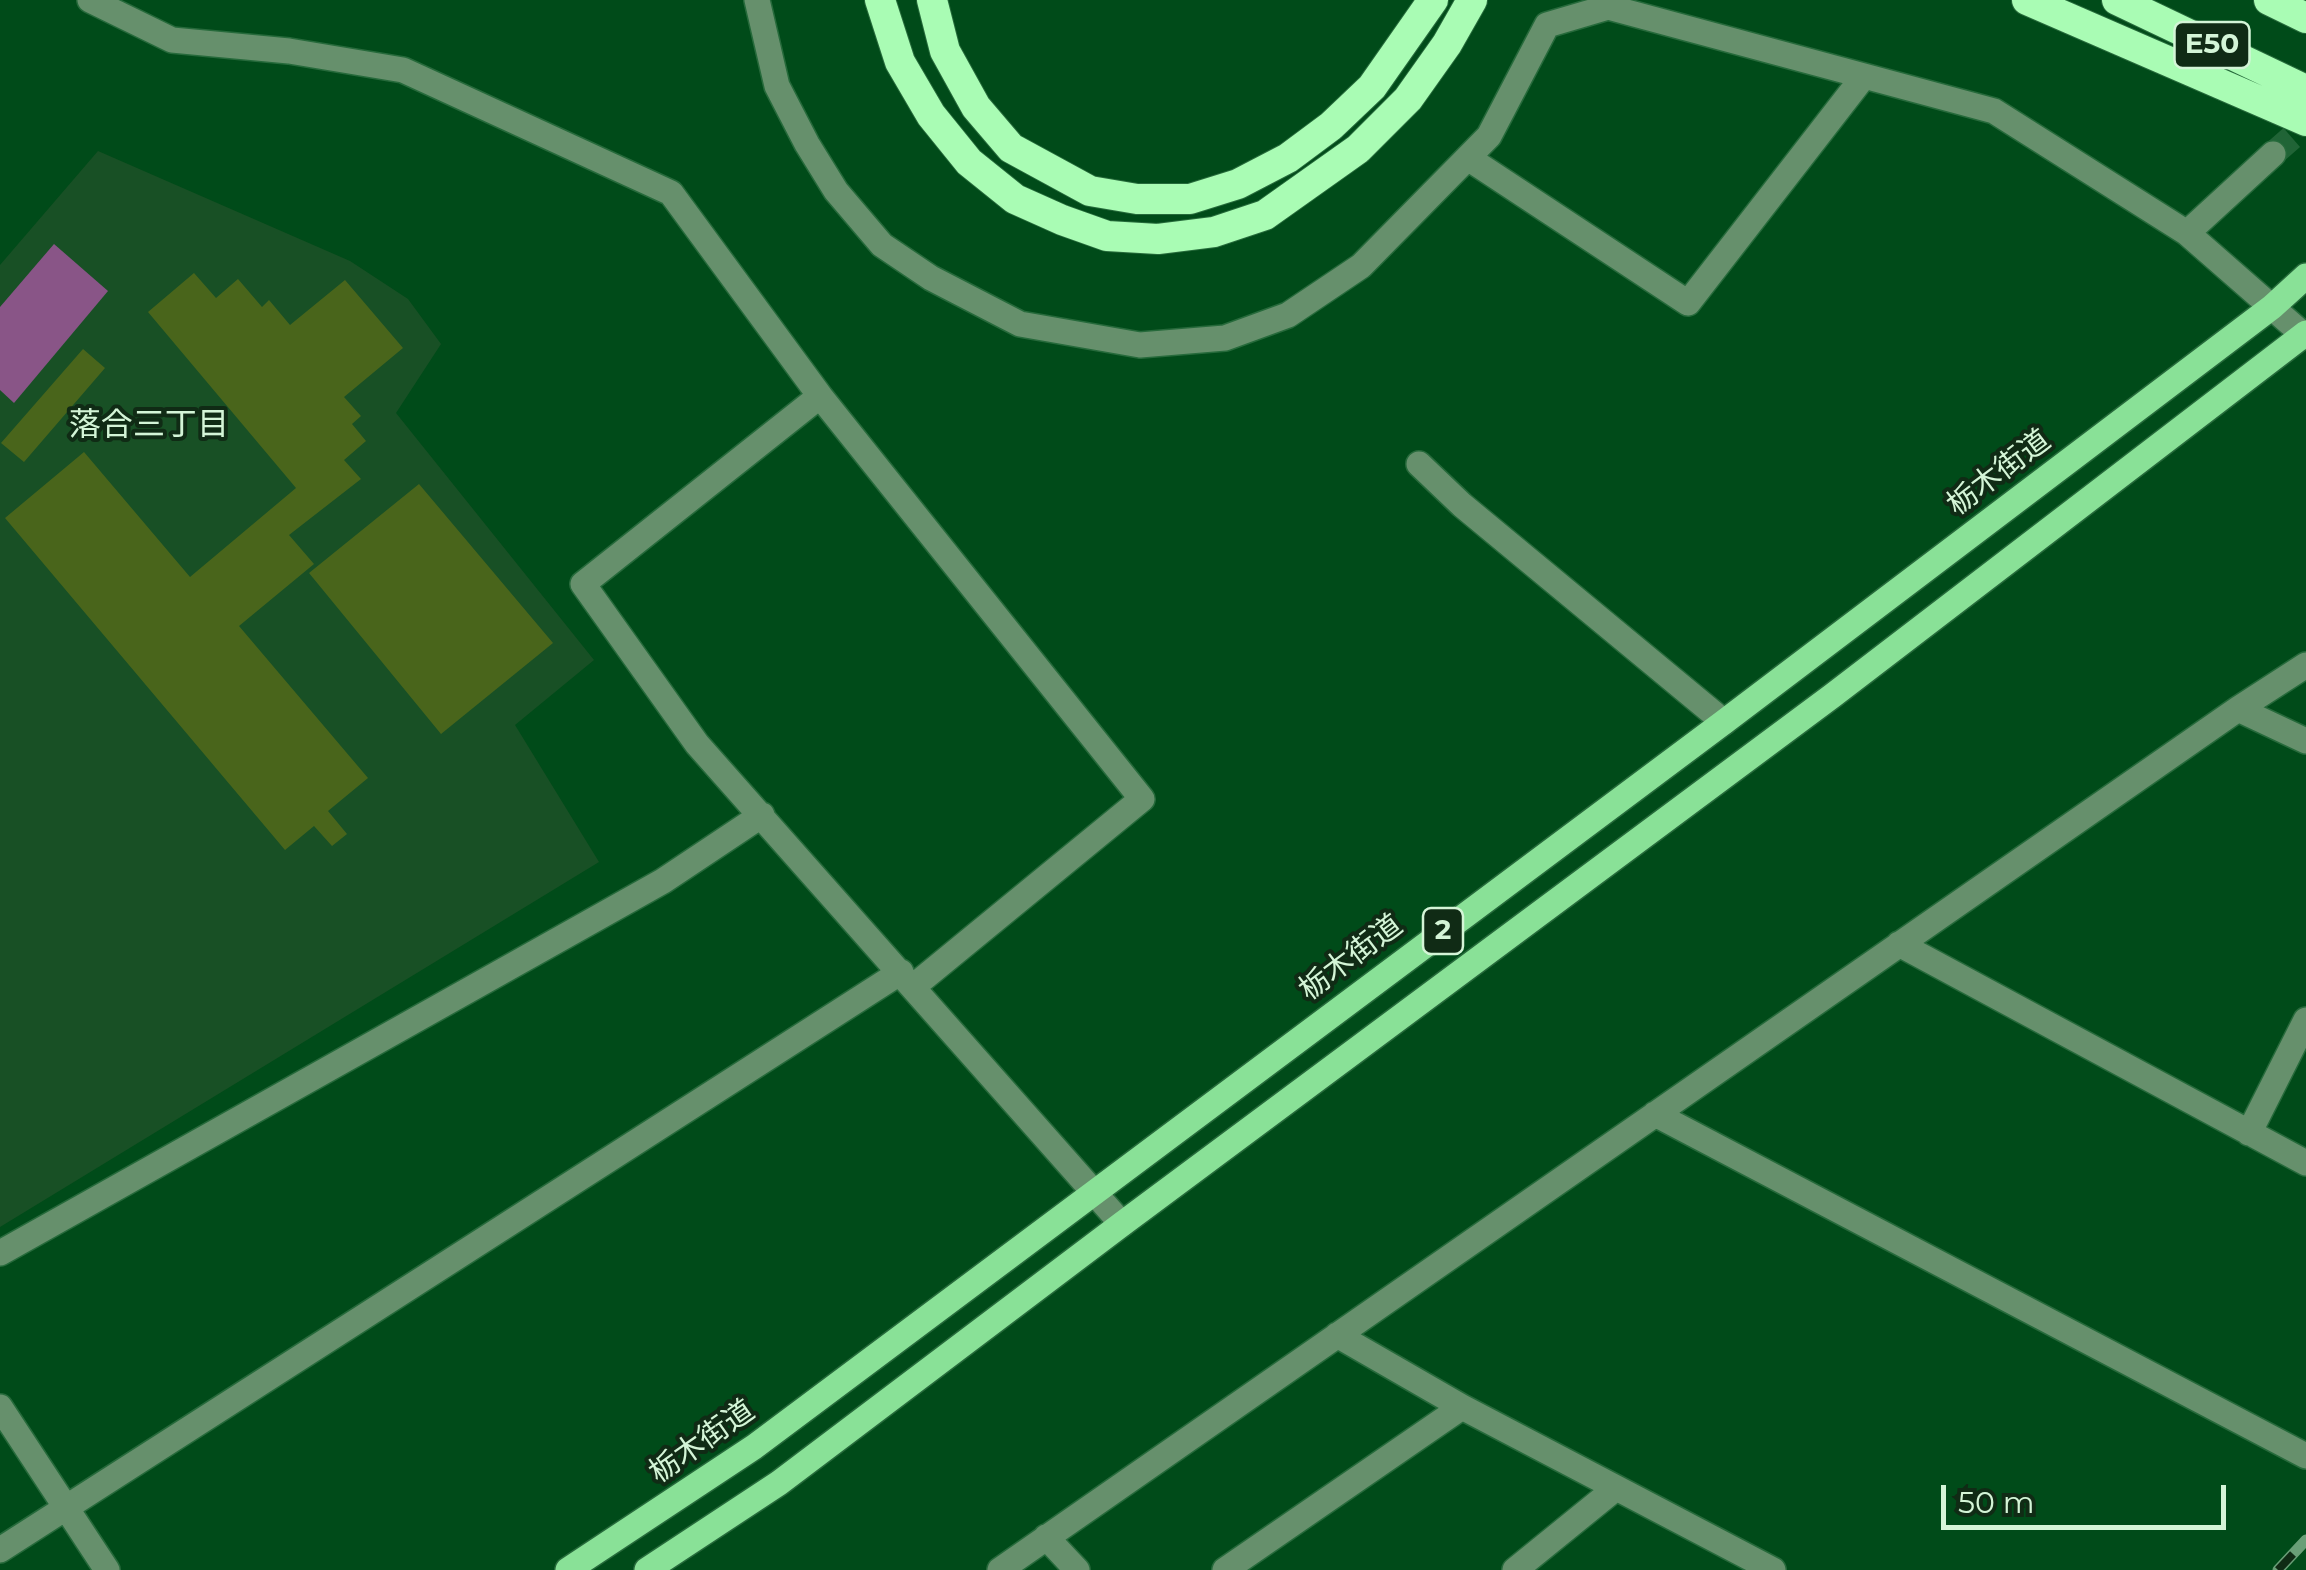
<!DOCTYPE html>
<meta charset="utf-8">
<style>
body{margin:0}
#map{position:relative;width:2306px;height:1570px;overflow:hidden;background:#004b19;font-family:Montserrat,sans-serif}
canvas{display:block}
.scale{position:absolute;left:1941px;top:1485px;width:285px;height:45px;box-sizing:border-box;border:5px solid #d4f5d7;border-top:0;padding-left:12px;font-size:30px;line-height:35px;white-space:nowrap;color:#d4f5d7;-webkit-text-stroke:8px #102b15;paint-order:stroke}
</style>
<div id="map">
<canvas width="2306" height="1570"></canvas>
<div class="scale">50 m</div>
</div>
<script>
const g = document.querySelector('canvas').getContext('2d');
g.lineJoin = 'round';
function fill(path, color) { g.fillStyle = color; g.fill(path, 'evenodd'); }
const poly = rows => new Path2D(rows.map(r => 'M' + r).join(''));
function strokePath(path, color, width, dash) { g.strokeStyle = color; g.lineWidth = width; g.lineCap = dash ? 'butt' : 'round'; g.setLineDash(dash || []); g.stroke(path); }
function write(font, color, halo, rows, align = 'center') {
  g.font = font + ' Montserrat,"Noto Sans JP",sans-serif'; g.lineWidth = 8; g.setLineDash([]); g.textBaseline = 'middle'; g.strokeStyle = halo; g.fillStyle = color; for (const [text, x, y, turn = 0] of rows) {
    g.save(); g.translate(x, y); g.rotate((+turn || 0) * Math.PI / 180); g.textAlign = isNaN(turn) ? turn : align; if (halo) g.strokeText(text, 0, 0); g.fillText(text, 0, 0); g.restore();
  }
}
fill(poly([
 [98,151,350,261,408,299,441,344,396,413,594,660,515,725,599,862,0,1227,0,265]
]), '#185025');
fill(poly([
 [54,244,108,291,14,403,0,390,0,307]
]), '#895587');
fill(poly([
 [194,273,216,298,238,279,262,307,269,300,290,325,345,280,403,348,344,397,361,416,352,424,366,441,344,460,361,479,289,535,314,564,239,626,368,778,328,811,347,834,332,846,314,826,285,850,5,518,84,452,190,577,296,488,148,312],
 [83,349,105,368,24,462,1,443],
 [419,484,553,643,441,734,309,573]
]), '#49651b');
strokePath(poly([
 [2273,154,2306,125]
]), '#206436', 25, [25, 12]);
const minor = poly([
 [90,0,172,40,289,51,403,70,671,193,820,396,583,584,697,744,1122,1224],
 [757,0,777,86,807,144,836,191,882,245,931,278,1020,324,1140,345,1225,338,1288,315,1361,266,1489,136,1547,25,1608,7,1994,111,2187,233,2306,337],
 [1468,158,1688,303,1864,76],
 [2187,233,2273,154],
 [820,396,1142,799,914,986],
 [1419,464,1462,505,1724,722],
 [2238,709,2306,741],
 [1899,944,2306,1163],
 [1655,1114,2306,1456],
 [2249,1133,2306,1020],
 [0,1253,663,881,762,815],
 [1337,1335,1462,1407,1773,1570],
 [0,1407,107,1570],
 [1046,1537,1077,1570],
 [0,1550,901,972],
 [1000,1570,2238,709,2306,665],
 [1225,1570,1462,1407],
 [1515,1570,1616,1488]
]);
const major = poly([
 [568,1570,754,1447,1724,722,2272,307,2306,276],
 [647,1570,779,1483,1122,1224,1832,696,2306,333]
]);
const highway = poly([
 [880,0,900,62,931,115,969,162,1015,199,1062,220,1107,236,1158,239,1214,232,1265,215,1358,149,1408,99,1447,44,1472,0],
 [932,0,945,51,976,107,1011,148,1090,191,1137,199,1190,199,1238,184,1288,158,1331,126,1372,87,1433,0],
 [2027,0,2306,121],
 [2117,0,2306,90],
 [2269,0,2306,18]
]);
strokePath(minor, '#266a3b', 28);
strokePath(major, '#266a3b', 28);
strokePath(highway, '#266a3b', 32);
strokePath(minor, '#66906c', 25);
strokePath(major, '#89e197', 25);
strokePath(highway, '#a9fcb4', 30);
const rail = poly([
 [2278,1570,2306,1540]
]);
strokePath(rail, '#699f77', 11);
strokePath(rail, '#102b15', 8, [22]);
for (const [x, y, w] of [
 [2212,45,75],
 [1443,931,40]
]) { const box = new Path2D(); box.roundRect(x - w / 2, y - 23, w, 46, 8); g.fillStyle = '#102b15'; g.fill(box); strokePath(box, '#d4f5d7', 2.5); }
write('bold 28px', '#d4f5d7', null, [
 ["E50",2212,45],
 ["2",1443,931]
]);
write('30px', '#d4f5d7', '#102b15', [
 ["栃木街道",1999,473,-37],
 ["栃木街道",1351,958,-37],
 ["栃木街道",702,1442,-35]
]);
write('32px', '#d4f5d7', '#102b15', [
 ["落合三丁目",149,426]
]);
</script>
